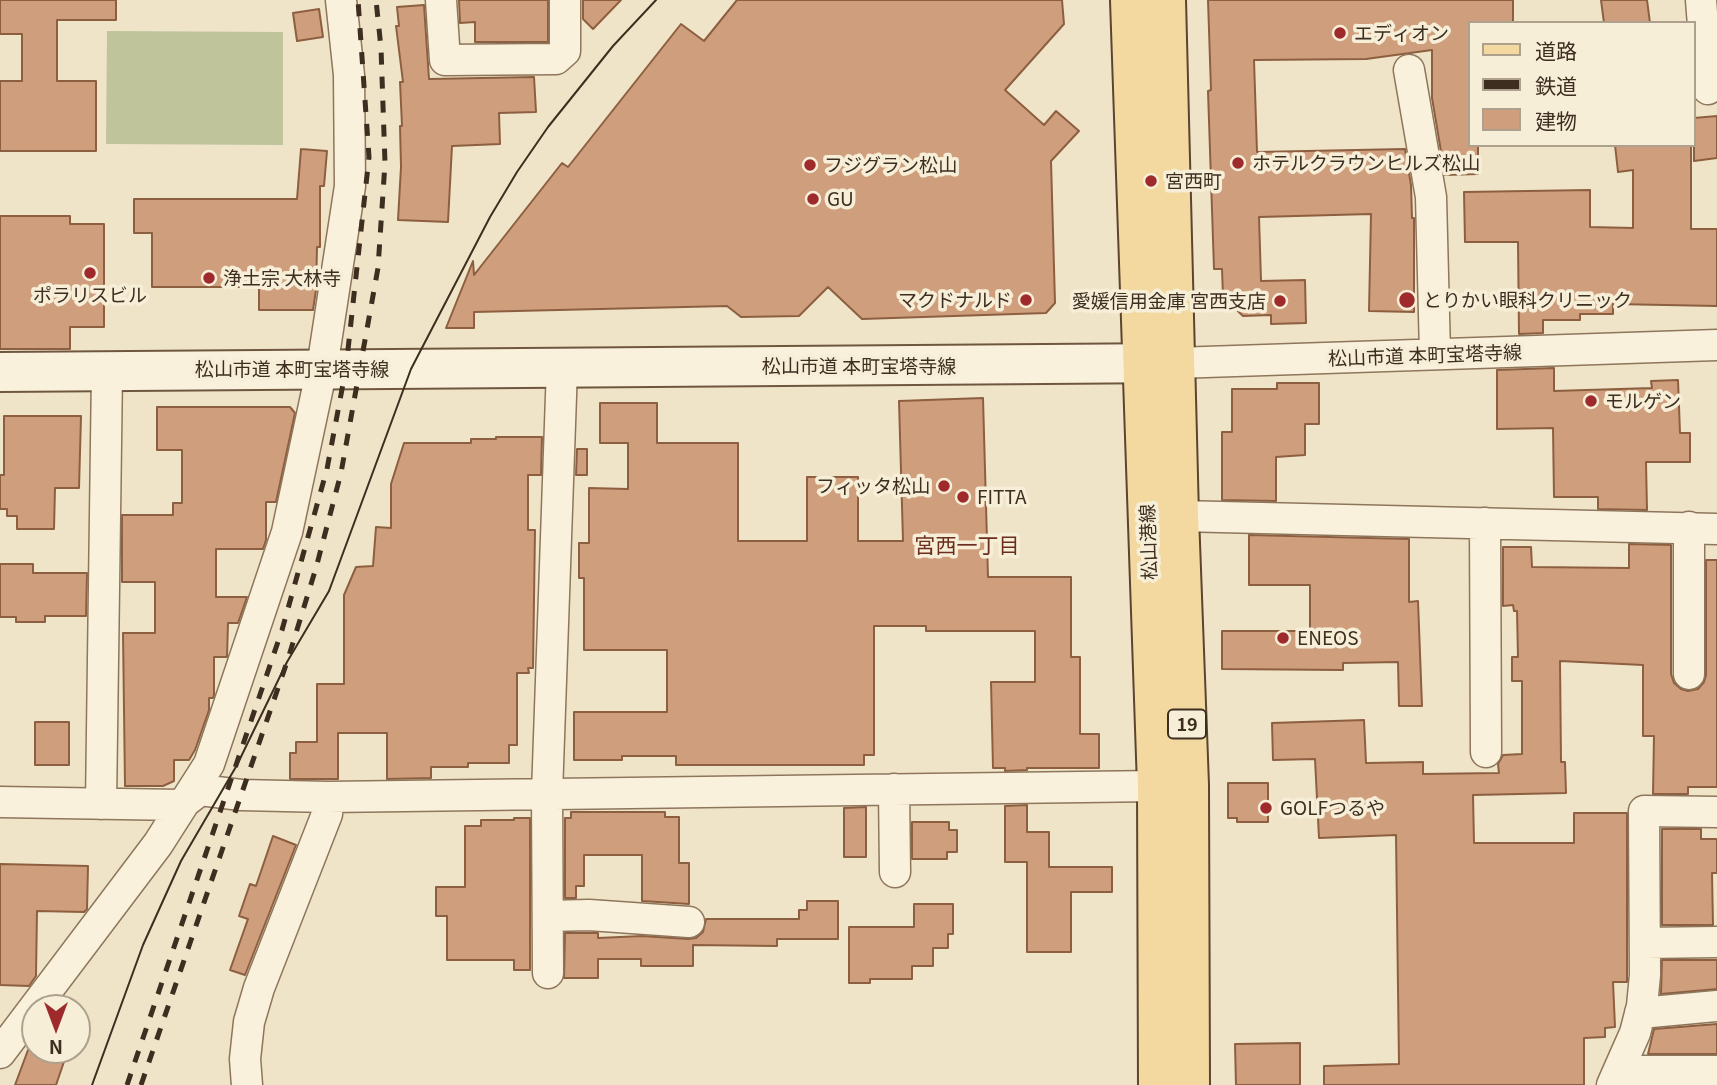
<!DOCTYPE html>
<meta charset="utf-8">
<style>
body{margin:0}
#map{position:relative;width:1717px;height:1085px;overflow:hidden;background:#f0e4c8;font-family:Georgia,"Noto Sans JP",serif}
canvas{display:block}
.legend{position:absolute;left:1468px;top:21px;width:228px;height:126px;box-sizing:border-box;background:#f7eed8;border:2px solid #ada18e;margin:0;padding:9px 12px;list-style:none;font-size:21px;color:#3d2e20}
.legend li{display:flex;align-items:center;gap:14px;height:35px}
.legend b{width:35px;border:2px solid #ada18e}
.north{position:absolute;left:21px;top:994px;width:70px;height:70px;box-sizing:border-box;background:#f7eed8;border:2px solid #ada18e;border-radius:50%;rotate:180deg;font-size:19px;font-weight:700;line-height:28px;text-align:center;color:#3d2e20}
.north::after{content:'';display:block;margin:auto;width:24px;height:32px;background:#9e2a2b;clip-path:polygon(50% 0,100% 100%,50% 72%,0 100%)}
</style>
<div id="map">
<canvas width="1717" height="1085"></canvas>
<ul class="legend">
<li><b style="height:9px;background:#f3d9a0"></b>道路</li>
<li><b style="height:9px;background:#3d2e20"></b>鉄道</li>
<li><b style="height:19px;background:#cf9f7d"></b>建物</li>
</ul>
<div class="north">N</div>
</div>
<script>
const g = document.querySelector('canvas').getContext('2d');
g.lineJoin = 'round';
function fill(path, color) { g.fillStyle = color; g.fill(path, 'evenodd'); }
const poly = rows => new Path2D(rows.map(r => 'M' + r).join(''));
function strokePath(path, color, width, dash) { g.strokeStyle = color; g.lineWidth = width; g.lineCap = dash ? 'butt' : 'round'; g.setLineDash(dash || []); g.stroke(path); }
function write(font, color, halo, rows, align = 'center') {
  g.font = font + ' Georgia,"Noto Sans JP",serif'; g.lineWidth = 7; g.setLineDash([]); g.textBaseline = 'middle'; g.strokeStyle = halo; g.fillStyle = color; for (const [text, x, y, turn = 0] of rows) {
    g.save(); g.translate(x, y); g.rotate((+turn || 0) * Math.PI / 180); g.textAlign = isNaN(turn) ? turn : align; if (halo) g.strokeText(text, 0, 0); g.fillText(text, 0, 0); g.restore();
  }
}
fill(poly([
 [107,31,283,32,283,145,106,144]
]), '#bfc49a');
const building = poly([
 [0,0,116,0,116,20,57,20,57,81,96,81,96,151,0,151,0,81,22,81,22,34,0,34,0,0],
 [459,0,548,0,548,42,475,42,475,22,460,23,459,0],
 [583,0,621,0,593,29,583,19,583,0],
 [737,0,1062,0,1064,24,1005,90,1044,125,1056,111,1079,131,1051,161,1055,303,1046,313,862,319,828,287,799,316,741,317,727,306,474,312,474,328,446,328,473,261,474,275,562,163,568,167,681,24,704,41,737,0],
 [1208,0,1513,0,1513,23,1470,23,1470,145,1478,145,1478,174,1445,175,1432,98,1432,50,1366,59,1254,60,1257,152,1405,149,1411,185,1412,218,1414,218,1414,312,1369,311,1371,214,1259,217,1261,281,1305,280,1306,323,1271,324,1271,315,1243,316,1223,297,1222,269,1214,269,1208,91,1211,90,1208,0],
 [1601,0,1647,0,1650,23,1604,23,1601,0],
 [424,5,429,79,534,77,536,112,499,113,500,144,452,146,448,222,398,220,401,167,400,126,402,126,400,82,403,82,396,26,399,26,397,7,424,5],
 [319,9,323,37,297,41,293,13,319,9],
 [1717,116,1717,158,1694,161,1694,118,1717,116],
 [1615,145,1691,145,1691,229,1717,229,1717,306,1613,304,1613,314,1580,314,1580,320,1543,320,1543,333,1519,334,1518,242,1465,242,1464,192,1590,190,1590,227,1633,228,1633,170,1618,172,1615,145],
 [301,149,327,151,324,186,320,186,320,247,317,247,316,290,313,310,259,310,259,287,152,287,152,233,134,233,134,199,297,199,301,149],
 [0,216,70,216,70,224,104,224,104,327,70,327,70,349,0,349,0,216],
 [1554,368,1554,391,1652,388,1651,381,1678,380,1680,433,1690,433,1690,462,1646,462,1647,510,1598,509,1598,497,1554,497,1553,428,1497,429,1497,370,1554,368],
 [1277,383,1319,383,1319,424,1305,424,1305,455,1276,457,1276,501,1222,500,1222,432,1232,432,1232,389,1277,389,1277,383],
 [983,398,988,577,1071,577,1071,657,1080,657,1080,734,1099,734,1099,768,1027,768,1027,770,1005,771,1005,768,993,768,991,682,1035,682,1035,631,926,631,926,626,874,626,874,755,864,755,864,765,676,765,676,756,622,756,622,760,574,760,574,712,667,712,667,650,584,650,584,578,579,578,579,543,589,543,589,488,628,489,628,443,600,443,600,403,657,403,657,443,738,443,738,541,807,541,807,477,858,477,858,541,903,541,899,401,983,398],
 [157,407,290,407,295,413,276,502,266,502,266,540,263,549,216,549,216,597,247,597,238,623,228,623,227,657,214,657,214,695,213,698,209,698,209,710,195,750,189,760,174,760,174,781,163,786,125,786,123,633,155,633,155,582,122,582,122,515,173,515,173,503,182,503,182,450,157,450,157,407],
 [4,416,81,416,79,488,55,488,54,529,17,529,17,516,7,516,7,509,0,509,0,475,4,475,4,416],
 [496,437,542,437,541,475,528,475,528,530,535,530,533,668,528,668,529,673,517,673,517,745,509,745,509,763,468,763,468,767,431,767,431,778,387,779,387,733,338,733,338,779,290,779,290,753,296,753,296,742,317,742,317,684,344,684,344,595,356,567,373,566,376,527,391,528,391,484,404,443,471,443,471,439,496,439,496,437],
 [577,449,587,449,587,475,576,475,577,449],
 [1249,535,1409,539,1409,602,1418,601,1422,706,1399,706,1398,662,1343,663,1343,670,1222,669,1222,631,1310,631,1310,585,1249,585,1249,535],
 [1629,544,1671,545,1671,674,1674,683,1681,689,1688,691,1698,689,1704,682,1706,675,1706,560,1717,560,1717,787,1688,787,1688,794,1653,794,1654,736,1643,736,1643,665,1560,661,1561,762,1565,762,1566,793,1473,795,1474,843,1574,843,1574,813,1627,813,1627,982,1613,982,1615,1027,1605,1028,1605,1037,1584,1038,1584,1085,1324,1085,1324,1066,1399,1064,1396,835,1319,838,1315,759,1273,760,1272,723,1364,720,1366,763,1423,762,1423,774,1499,773,1498,764,1503,755,1522,754,1522,681,1512,681,1512,657,1518,657,1517,611,1514,611,1513,605,1503,606,1503,547,1531,547,1532,567,1629,568,1629,544],
 [0,564,33,564,33,573,87,573,86,616,45,616,45,622,16,622,16,617,0,617,0,564],
 [35,722,69,722,69,765,35,765,35,722],
 [1228,783,1268,783,1268,822,1237,822,1237,818,1228,818,1228,783],
 [1027,805,1027,832,1049,832,1049,867,1112,867,1112,892,1071,892,1071,952,1027,952,1027,862,1005,862,1005,806,1027,805],
 [866,807,866,857,844,857,844,808,866,807],
 [571,812,665,812,665,817,679,817,679,863,689,863,689,904,642,901,642,855,584,855,584,886,576,886,576,898,565,898,565,818,571,818,571,812],
 [514,818,530,818,530,970,514,970,514,960,447,960,447,916,436,916,436,887,465,887,465,826,481,826,481,820,514,820,514,818],
 [912,822,949,822,949,830,957,830,957,852,947,852,947,859,912,859,912,822],
 [1662,829,1701,829,1701,839,1717,839,1717,873,1712,873,1713,925,1662,925,1662,829],
 [273,836,296,845,245,975,230,970,248,919,239,916,250,884,256,886,273,836],
 [0,864,88,866,87,909,84,912,37,911,36,976,29,986,0,985,0,864],
 [807,901,838,901,838,939,777,939,777,946,693,945,693,966,641,966,641,959,598,959,598,978,564,978,565,933,598,933,598,938,642,936,688,939,696,938,703,932,706,919,799,919,799,910,807,910,807,901],
 [914,904,953,904,953,934,948,934,948,948,933,948,933,966,912,966,912,979,870,979,870,983,849,983,849,927,914,927,914,904],
 [1662,960,1717,960,1717,989,1661,994,1662,960],
 [1717,1024,1717,1054,1648,1054,1654,1029,1717,1024],
 [1300,1043,1300,1085,1236,1085,1235,1044,1300,1043],
 [28,1050,68,1050,56,1085,15,1085,28,1050]
]);
fill(building, '#cf9f7d');
strokePath(building, '#8d5f41', 2);
const street = poly([
 [441,0,445,60,556,59,565,51,565,0],
 [1701,0,1708,89],
 [1409,70,1431,197,1435,354],
 [1175,363,1717,345],
 [1179,516,1717,529],
 [1485,523,1486,752],
 [1689,527,1689,674],
 [894,789,895,872],
 [0,802,181,805,200,790,241,795,328,797,1157,786],
 [101,804,107,371],
 [548,916,589,915,689,922],
 [1645,943,1717,942],
 [548,973,547,794,562,367],
 [1640,1013,1717,1006],
 [0,1053,158,844,209,764,287,532,322,368,350,186,349,75,341,0],
 [1620,1071,1717,1071],
 [247,1085,245,1059,249,1022,259,988,327,814,328,797],
 [1612,1085,1635,1033,1642,1006,1645,975,1644,811,1717,812]
]);
const secondary = poly([
 [0,372,1175,363]
]);
const primary = poly([
 [1130,0,1157,786,1158,1085],
 [1166,0,1179,516,1189,785,1190,1085]
]);
strokePath(street, '#8d765c', 33);
strokePath(secondary, '#6f573f', 42);
strokePath(primary, '#5b4430', 42);
strokePath(street, '#faf1dc', 30);
strokePath(secondary, '#faf1dc', 38);
strokePath(primary, '#f3d9a0', 38);
strokePath(poly([
 [92,1085,143,945,181,861,237,765,287,662,329,591,411,369,490,217,517,172,548,127,613,46,656,0]
]), '#3d2e20', 2);
strokePath(poly([
 [127,1085,282,630,327,469,346,368,369,157,358,0],
 [141,1085,287,662,316,568,341,473,378,268,385,163,381,48,376,0]
]), '#3d2e20', 5, [12, 12]);
for (const [x, y, r, color] of [
 [1340,33,7,"#9e2a2b"],
 [1238,163,7,"#9e2a2b"],
 [810,165,7,"#9e2a2b"],
 [1151,181,7,"#9e2a2b"],
 [813,199,7,"#9e2a2b"],
 [90,273,7,"#9e2a2b"],
 [209,278,7,"#9e2a2b"],
 [1026,300,7,"#9e2a2b"],
 [1407,300,9,"#9e2a2b"],
 [1280,301,7,"#9e2a2b"],
 [1591,401,7,"#9e2a2b"],
 [944,486,7,"#9e2a2b"],
 [963,497,7,"#9e2a2b"],
 [1283,638,7,"#9e2a2b"],
 [1266,808,7,"#9e2a2b"]
]) { const dot = new Path2D(); dot.arc(x, y, r, 0, 2 * Math.PI); g.fillStyle = color; g.fill(dot); strokePath(dot, '#f7eed8', 2.5); }
for (const [x, y, w] of [
 [1187,724,38]
]) { const box = new Path2D(); box.roundRect(x - w / 2, y - 14.5, w, 29, 5); g.fillStyle = '#f7eed8'; g.fill(box); strokePath(box, '#3d2e20', 2); }
write('bold 18px', '#3d2e20', null, [
 ["19",1187,724]
]);
write('19px', '#3d2e20', '#f7eed8', [
 ["エディオン",1354,33],
 ["ホテルクラウンヒルズ松山",1252,163],
 ["フジグラン松山",824,165],
 ["宮西町",1165,181],
 ["GU",827,199],
 ["浄土宗 大林寺",223,278],
 ["ポラリスビル",90,295,"center"],
 ["マクドナルド",1012,300,"right"],
 ["とりかい眼科クリニック",1423,300],
 ["愛媛信用金庫 宮西支店",1266,301,"right"],
 ["モルゲン",1605,401],
 ["フィッタ松山",930,486,"right"],
 ["FITTA",977,497],
 ["ENEOS",1297,638],
 ["GOLFつるや",1280,808]
], 'left');
write('19px', '#3d2e20', '#f7eed8', [
 ["松山市道 本町宝塔寺線",1425,355,-2],
 ["松山市道 本町宝塔寺線",859,366],
 ["松山市道 本町宝塔寺線",292,369],
 ["松山港線",1148,542,-92]
]);
write('21px', '#6b2e1e', '#f7eed8', [
 ["宮西一丁目",967,545]
]);
</script>
